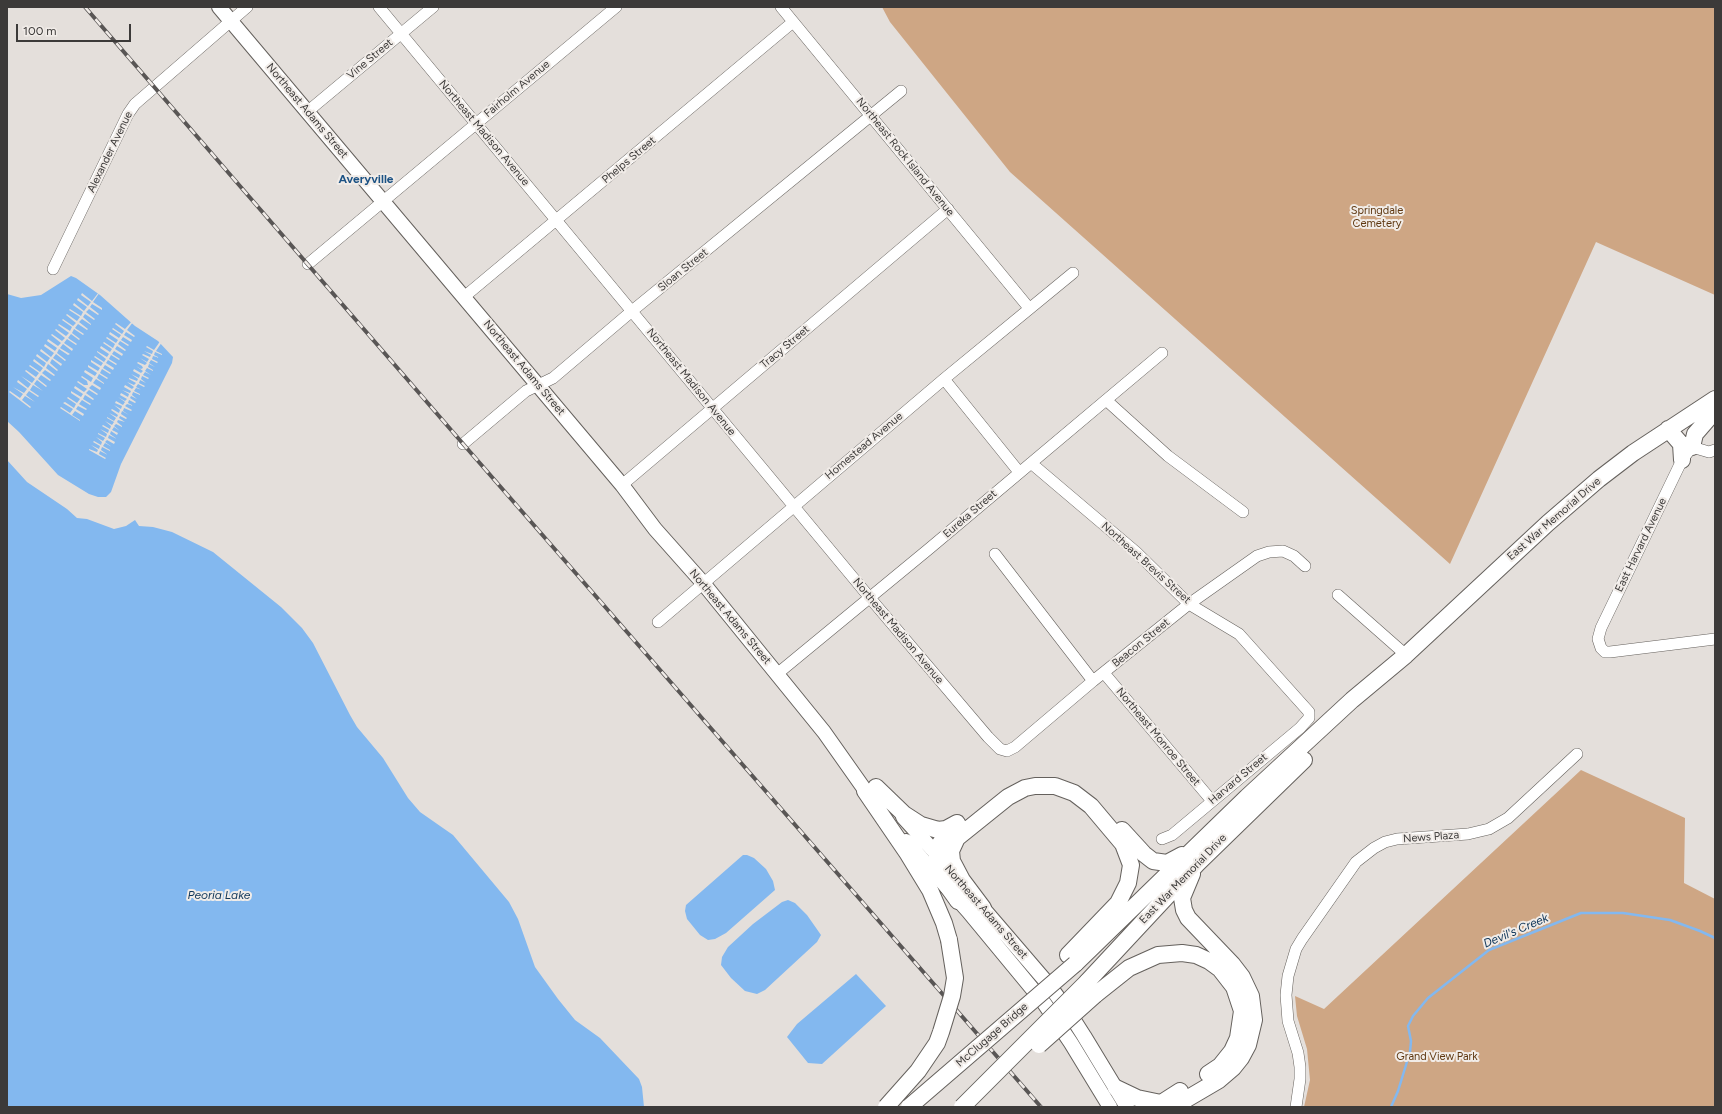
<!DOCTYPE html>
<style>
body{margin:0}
#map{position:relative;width:1722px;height:1114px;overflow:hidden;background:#e4dfdb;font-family:Figtree,sans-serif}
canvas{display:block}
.frame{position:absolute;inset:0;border:8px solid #3c3a39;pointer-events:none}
.scale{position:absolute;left:16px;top:24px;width:115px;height:18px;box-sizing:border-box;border:2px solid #3c3a39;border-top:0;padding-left:5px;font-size:12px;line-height:14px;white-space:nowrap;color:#3c3a39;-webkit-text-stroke:3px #f1ece8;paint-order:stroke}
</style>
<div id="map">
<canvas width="1722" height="1114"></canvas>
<div class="frame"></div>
<div class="scale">100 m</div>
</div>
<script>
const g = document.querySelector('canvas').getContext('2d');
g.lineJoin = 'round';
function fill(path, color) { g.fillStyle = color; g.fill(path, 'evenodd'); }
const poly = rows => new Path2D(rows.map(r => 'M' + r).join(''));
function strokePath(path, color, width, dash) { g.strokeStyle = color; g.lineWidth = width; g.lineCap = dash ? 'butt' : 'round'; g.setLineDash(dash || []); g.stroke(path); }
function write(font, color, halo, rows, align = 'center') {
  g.font = font + ' Figtree,sans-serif'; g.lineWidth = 4; g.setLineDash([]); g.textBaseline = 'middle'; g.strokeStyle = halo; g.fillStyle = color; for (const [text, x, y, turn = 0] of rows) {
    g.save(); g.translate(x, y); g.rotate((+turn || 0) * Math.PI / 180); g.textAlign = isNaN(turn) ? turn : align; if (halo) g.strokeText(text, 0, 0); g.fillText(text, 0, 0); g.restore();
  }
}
fill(poly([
 [882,7,1715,7,1715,295,1596,242,1450,564,1010,172,890,22],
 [1581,770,1685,818,1684,883,1715,899,1715,1107,1304,1107,1310,1080,1307,1049,1297,1016,1295,996,1324,1009]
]), '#cea684');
fill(poly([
 [71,276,76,278,100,295,135,326,158,341,173,357,172,363,121,464,111,492,106,497,98,497,89,494,58,475,19,432,7,421,7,294,21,298,41,295],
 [7,460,27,482,67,509,77,518,87,519,114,529,126,526,135,520,139,526,153,527,172,532,213,552,281,607,302,628,313,643,350,715,357,727,383,758,408,798,420,812,453,835,509,902,518,919,535,967,558,999,575,1020,600,1038,639,1079,642,1087,644,1107,7,1107],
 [743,855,747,855,754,858,766,869,773,881,775,890,726,933,715,939,708,940,700,935,687,919,685,911,686,905],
 [788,900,795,903,807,915,821,935,817,942,765,990,757,994,745,991,731,978,721,965,722,957,728,947,753,924,782,902],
 [856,974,886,1006,822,1064,808,1063,787,1037,797,1024]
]), '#83b8ef');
fill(poly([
 [99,292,100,292,93,302,102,308,102,310,92,304,90,307,99,314,98,315,89,309,86,312,95,319,94,320,85,314,83,317,91,324,91,325,82,319,79,322,88,329,87,330,78,324,75,328,84,334,83,335,74,329,72,333,80,339,79,340,71,334,68,338,77,344,76,345,67,339,64,343,73,349,72,351,63,344,60,348,70,354,68,355,59,349,57,353,66,360,65,361,56,354,53,358,62,364,61,366,52,359,50,363,58,370,57,371,48,364,46,368,55,375,54,376,45,370,42,373,51,380,50,381,41,375,38,379,47,386,46,387,37,380,34,384,43,391,33,385,30,390,39,396,38,397,29,391,26,395,35,402,25,396,22,400,31,407,30,408,9,392,10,391,20,398,23,394,13,387,24,393,27,389,17,382,18,380,28,388,31,384,21,376,32,383,35,379,25,371,26,370,36,377,39,373,29,366,30,365,40,372,43,368,33,361,34,359,44,367,46,363,36,356,37,354,47,362,50,358,40,351,41,349,51,357,54,353,44,346,45,344,55,351,57,348,47,341,48,339,58,346,61,343,51,335,52,334,62,341,65,338,55,330,56,329,66,336,69,333,58,325,59,324,70,331,72,327,62,320,63,319,73,326,76,323,66,315,67,314,77,321,80,317,69,310,70,309,81,316,83,312,73,305,74,303,84,311,87,307,77,300,78,298,88,306,91,302,81,295,82,293,92,301],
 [132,321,133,322,127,330,135,336,134,337,126,332,124,335,132,340,131,342,123,337,121,340,129,345,128,346,120,341,118,344,126,350,125,351,117,346,115,349,123,354,122,356,114,351,112,354,120,359,119,360,111,355,109,359,117,364,116,365,108,360,106,363,114,368,113,370,105,365,103,368,111,373,110,374,102,369,100,373,108,378,107,379,99,374,97,378,104,383,104,384,96,379,93,383,101,388,100,390,92,385,89,388,98,394,97,395,89,390,86,393,94,399,93,400,85,395,83,399,91,404,90,405,82,400,79,404,87,409,86,410,78,406,76,409,84,414,83,416,75,411,72,415,80,420,80,421,60,408,61,407,70,413,73,409,63,403,65,402,74,408,76,404,67,398,68,397,77,403,80,399,71,393,71,391,81,397,83,394,74,388,75,386,84,392,87,389,77,382,78,381,84,385,88,385,87,381,81,377,82,376,91,382,93,378,84,372,85,370,95,376,97,373,88,367,88,365,98,371,100,368,91,362,91,360,101,366,103,363,94,357,95,356,104,362,106,359,97,352,97,351,107,357,109,354,100,348,101,346,110,352,112,349,103,343,104,342,113,348,115,344,106,338,107,337,116,343,118,340,109,334,110,332,119,338,121,335,112,329,113,328,122,334,124,331,115,324,116,323,125,329],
 [161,340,162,342,156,351,162,354,162,355,155,352,154,355,160,358,153,356,152,359,158,362,157,363,151,360,149,363,155,367,149,364,148,367,153,370,153,371,147,368,145,371,151,375,145,372,143,375,149,378,148,379,142,376,141,379,146,383,140,380,139,383,145,386,144,387,138,384,136,387,142,390,136,388,134,391,140,394,140,395,133,392,132,395,137,399,131,396,130,398,136,402,135,403,129,400,128,403,134,406,127,404,125,406,132,410,131,411,124,408,123,411,129,415,122,411,121,414,127,418,126,419,120,416,119,418,125,422,118,420,117,422,122,426,122,427,116,424,114,426,120,431,114,427,112,430,118,433,117,435,111,431,110,434,117,439,109,435,108,438,115,442,114,444,107,440,105,442,112,447,105,443,103,446,110,450,110,451,102,447,101,450,108,455,100,451,99,454,106,458,105,459,89,450,89,449,97,452,98,450,91,445,99,449,100,446,93,442,94,441,101,445,102,442,96,437,103,441,105,438,98,434,98,433,106,437,107,434,100,429,108,433,109,430,102,426,103,425,110,429,111,426,105,421,112,425,114,422,107,418,107,417,114,421,116,418,109,413,117,417,118,415,111,410,112,409,119,413,120,410,114,405,121,409,122,406,115,403,116,401,123,405,125,402,118,397,125,401,127,399,120,395,121,393,128,397,129,394,122,390,130,393,131,391,124,387,125,385,132,389,134,387,127,382,134,385,136,383,129,379,129,378,137,381,138,379,131,374,139,378,140,375,133,371,134,369,141,373,143,371,136,366,141,369,143,368,142,366,137,363,138,362,145,365,147,363,140,358,147,362,149,359,142,355,143,354,150,357,151,355,144,351,152,354,153,351,146,347,147,346,154,350]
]), '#e4dfdb');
strokePath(poly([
 [1391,1107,1398,1091,1410,1052,1411,1041,1408,1026,1413,1016,1428,998,1489,950,1581,913,1623,913,1670,920,1700,931,1715,938]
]), '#83b8ef', 2.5);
const minor = poly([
 [379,7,870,598,988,737,1000,749,1007,751,1015,747,1093,681,1189,604,1257,556,1269,552,1283,551,1294,556,1305,566],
 [781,7,1029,308],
 [307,112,433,7],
 [308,264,616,7],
 [53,269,128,114,135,104,247,7],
 [464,297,793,22],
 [944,379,1019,472],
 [1106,400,1168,456,1243,512],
 [463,444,526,391,553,378,632,311,901,91],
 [1715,450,1709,452,1692,447,1682,460,1601,628,1598,639,1601,648,1605,652,1610,652,1715,639],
 [1031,463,1136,552,1189,604,1239,634,1309,712,1309,718,1300,728,1172,835,1162,839],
 [622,485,948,209],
 [995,554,1093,681],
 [1338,595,1406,655],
 [658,622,944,379,1073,273],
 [1104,673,1212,801],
 [777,674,930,548,1162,353],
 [1296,1107,1300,1079,1300,1067,1298,1053,1288,1021,1286,995,1288,976,1296,949,1302,939,1356,862,1374,848,1385,842,1397,839,1468,834,1489,829,1508,818,1577,754]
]);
const major = poly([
 [219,7,622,485,655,529,703,583,824,732,872,800],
 [903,817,943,861],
 [906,841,968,911,1044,1003,1071,1043,1110,1107],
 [976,900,1049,985,1070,1014,1084,1036,1127,1107]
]);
const highway = poly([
 [1668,429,1681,444,1692,447,1695,434,1715,411],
 [1681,444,1682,460],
 [876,787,904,814,921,825,938,830,946,829,957,823],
 [865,791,908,854,930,890,944,923,949,940],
 [1122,830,1144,854,1153,861,1167,863,1182,855],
 [958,901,943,880,937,862,937,854,939,845,944,838,959,826],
 [983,908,962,880,952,861,951,851,957,838,1008,797,1025,788,1035,786,1055,786,1074,793,1091,806,1123,844,1131,865,1128,883,1118,903,1068,955],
 [1075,964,1247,797,1352,700,1406,655,1548,523,1599,479,1633,453,1715,399],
 [1087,982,1197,864,1304,760],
 [1095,995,1129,968,1158,955,1182,953,1196,955,1209,961,1220,969,1234,987,1242,1011,1238,1038,1232,1051,1220,1066,1208,1074],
 [1116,1088,1137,1098,1161,1103],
 [1155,1107,1180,1091],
 [1173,1107,1219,1080,1233,1068,1241,1058,1248,1045,1254,1020,1251,996,1242,977,1232,964,1188,918,1184,910,1182,898,1192,874]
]);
strokePath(minor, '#65615d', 12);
strokePath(major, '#65615d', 16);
strokePath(highway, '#65615d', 18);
strokePath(minor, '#fff', 11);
strokePath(major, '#fff', 14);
strokePath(highway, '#fff', 16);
const rail = poly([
 [85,7,471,453,1041,1107]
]);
strokePath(rail, '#595655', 4);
strokePath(rail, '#f1ece8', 2.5, [8]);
const highwayBridge = poly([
 [1039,1045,1095,995],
 [886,1107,918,1071,937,1043,941,1032,952,996,955,978,949,940],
 [909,1107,1075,964],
 [962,1107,1087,982]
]);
strokePath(highwayBridge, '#65615d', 18, []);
strokePath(highwayBridge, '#fff', 16);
write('11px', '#3c3a39', '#f1ece8', [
 ["Vine Street",370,59,-40],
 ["Fairholm Avenue",517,89,-40],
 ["Northeast Adams Street",307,111,50],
 ["Northeast Madison Avenue",484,133,50],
 ["Alexander Avenue",110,152,-64],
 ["Northeast Rock Island Avenue",905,157,51],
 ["Phelps Street",629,160,-40],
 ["Sloan Street",683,270,-39],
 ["Tracy Street",785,347,-40],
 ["Northeast Adams Street",524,368,50],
 ["Northeast Madison Avenue",691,382,51],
 ["Homestead Avenue",864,446,-40],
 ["Eureka Street",970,514,-41],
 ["East War Memorial Drive",1554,519,-41],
 ["East Harvard Avenue",1641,545,-64],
 ["Northeast Brevis Street",1146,563,42],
 ["Northeast Adams Street",730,617,50],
 ["Northeast Madison Avenue",898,631,50],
 ["Beacon Street",1141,643,-39],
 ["Northeast Monroe Street",1158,737,50],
 ["Harvard Street",1238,779,-40],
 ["News Plaza",1431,837,-4],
 ["East War Memorial Drive",1183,879,-46],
 ["Northeast Adams Street",986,912,49],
 ["McClugage Bridge",992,1035,-41]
]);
write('11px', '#5f3811', '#f1ece8', [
 ["Springdale",1377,211],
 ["Cemetery",1377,224],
 ["Grand View Park",1437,1057]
]);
write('bold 12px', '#1c5284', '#f1ece8', [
 ["Averyville",366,179]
]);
write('italic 12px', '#0e3558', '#f1ece8', [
 ["Peoria Lake",219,895],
 ["Devil's Creek",1516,931,-23]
]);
</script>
